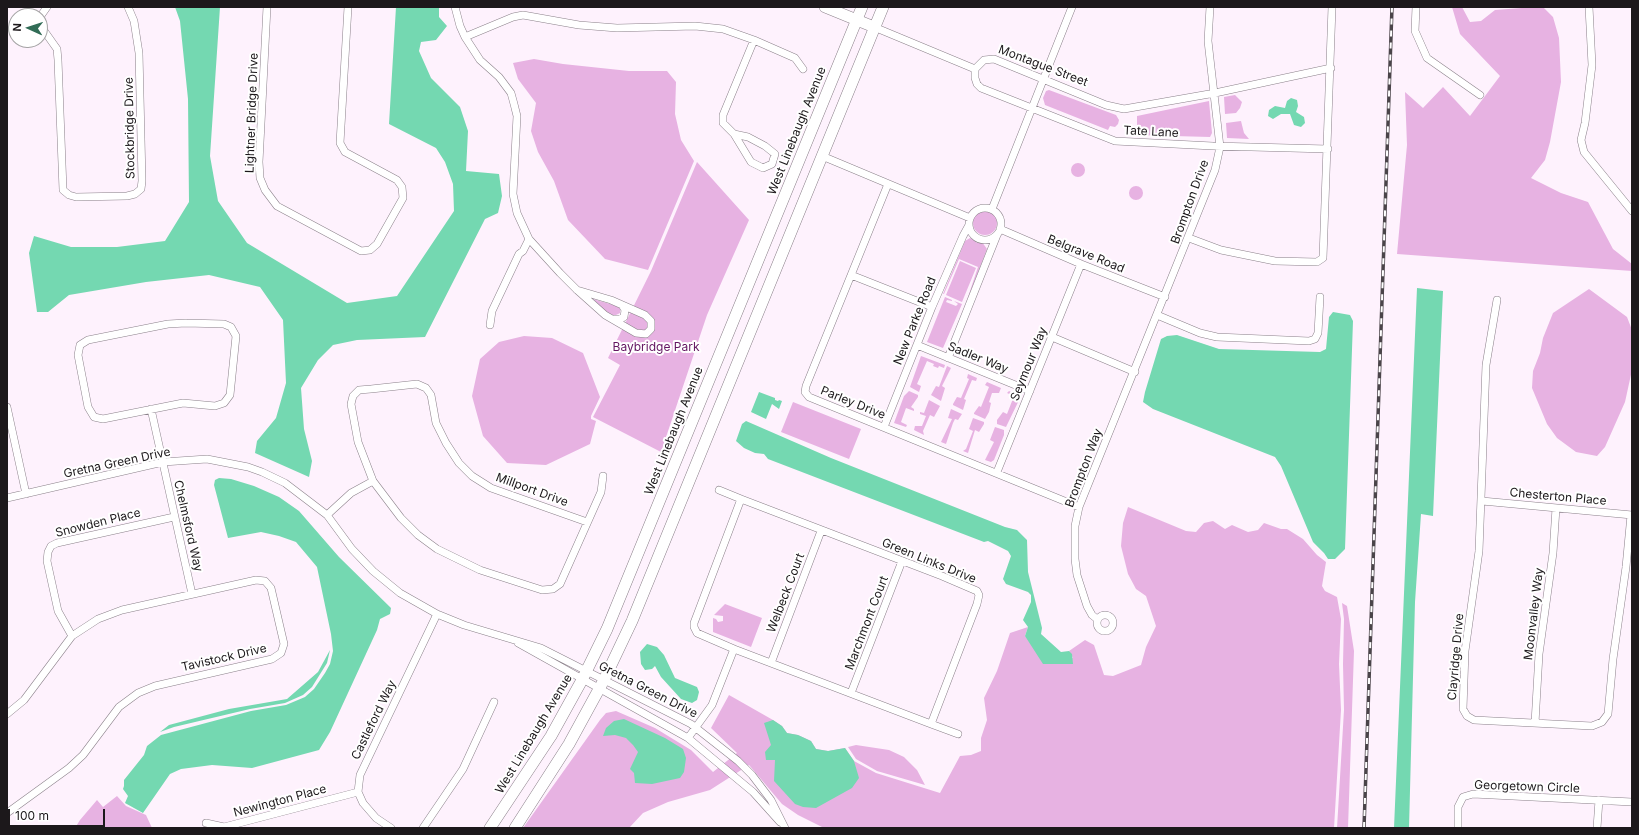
<!DOCTYPE html>
<style>
body{margin:0}
#map{position:relative;width:1639px;height:835px;overflow:hidden;background:#fef2fd;font-family:Inter,sans-serif}
canvas{display:block}
.frame{position:absolute;inset:0;border:8px solid #1c181b;pointer-events:none}
.north{position:absolute;left:8px;top:8px;width:40px;height:40px;box-sizing:border-box;background:#fff;border:1px solid #a4a3a4;border-radius:50%;rotate:273deg;font-size:11px;font-weight:700;line-height:16px;text-align:center;color:#1c181b}
.north::after{content:'';display:block;margin:auto;width:14px;height:18px;background:#316c56;clip-path:polygon(50% 0,100% 100%,50% 72%,0 100%)}
.scale{position:absolute;left:8px;top:809px;width:97px;height:18px;box-sizing:border-box;border:2px solid #1c181b;border-top:0;padding-left:5px;font-size:12px;line-height:14px;white-space:nowrap;color:#1c181b;-webkit-text-stroke:3px #fff;paint-order:stroke}
</style>
<div id="map">
<canvas width="1639" height="835"></canvas>
<div class="frame"></div>
<div class="north">N</div>
<div class="scale">100 m</div>
</div>
<script>
const g = document.querySelector('canvas').getContext('2d');
g.lineJoin = 'round';
function fill(path, color) { g.fillStyle = color; g.fill(path, 'evenodd'); }
const poly = rows => new Path2D(rows.map(r => 'M' + r).join(''));
function strokePath(path, color, width, dash) { g.strokeStyle = color; g.lineWidth = width; g.lineCap = dash ? 'butt' : 'round'; g.setLineDash(dash || []); g.stroke(path); }
function write(font, color, halo, rows, align = 'center') {
  g.font = font + ' Inter,sans-serif'; g.lineWidth = 4; g.setLineDash([]); g.textBaseline = 'middle'; g.strokeStyle = halo; g.fillStyle = color; for (const [text, x, y, turn = 0] of rows) {
    g.save(); g.translate(x, y); g.rotate((+turn || 0) * Math.PI / 180); g.textAlign = isNaN(turn) ? turn : align; if (halo) g.strokeText(text, 0, 0); g.fillText(text, 0, 0); g.restore();
  }
}
fill(poly([
 [1452,7,1462,7,1470,22,1481,21,1495,10,1535,7,1543,7,1553,17,1559,38,1561,82,1550,142,1545,160,1531,178,1561,193,1588,202,1613,249,1632,264,1632,271,1397,254,1407,145,1405,92,1423,108,1443,87,1470,116,1500,76,1460,34],
 [534,59,563,64,629,71,667,71,676,82,675,114,681,140,694,161,648,270,605,259,568,220,554,181,538,152,531,131,536,103,518,79,513,63],
 [1049,90,1116,115,1119,120,1118,124,1115,127,1110,126,1108,130,1045,105,1043,98,1046,91],
 [1235,95,1242,102,1240,108,1236,113,1225,114,1224,97],
 [1209,101,1212,133,1210,137,1137,135,1137,116],
 [1241,121,1244,133,1249,139,1227,138,1226,123],
 [697,162,749,220,707,315,661,452,593,417,620,365,608,358,651,271],
 '1071 170a7 7 0 1 1 14 0a7 7 0 1 1-14 0Z',
 '1129 193a7 7 0 1 1 14 0a7 7 0 1 1-14 0Z',
 '973 223a12 12 0 1 1 24 0a12 12 0 1 1-24 0Z',
 [970,238,974,240,977,243,982,242,987,249,966,303,978,267,959,259,944,294,943,294,965,241],
 [960,261,976,268,962,302,946,295],
 [1589,289,1627,317,1632,330,1632,370,1625,402,1605,447,1597,456,1576,452,1557,438,1547,424,1532,388,1533,371,1540,353,1543,338,1553,313],
 [945,297,952,300,952,301,947,300,946,302,956,306,958,304,954,301,962,304,943,348,927,342],
 [593,299,617,306,620,308,620,313,614,316,605,311],
 [524,336,552,338,583,353,600,397,591,416,591,419,596,421,590,444,546,465,507,463,483,436,472,396,480,359,499,342],
 [921,356,945,365,944,368,939,366,938,368,933,366,934,364,927,361,917,384,921,386,919,392,910,387],
 [947,366,951,368,942,386,945,388,941,401,931,395,936,386,939,387],
 [968,374,977,378,976,381,972,380,964,399,966,400,963,410,953,405,953,404,957,397,961,398,969,379,967,378],
 [987,382,1001,388,999,393,992,393,989,402,991,403,989,412,985,419,974,414,974,413,979,406,981,407,989,387,985,385],
 [909,391,918,395,918,397,911,407,914,409,914,411,906,408,901,422,907,425,906,427,894,423,904,396],
 [1009,391,1021,396,1006,427,997,424,997,420,1003,412,1007,414,1014,396,1007,393],
 [929,400,940,406,934,417,930,415,923,431,924,435,914,430,915,426,922,426,926,416,920,414,920,412,924,413],
 [793,402,861,429,849,459,781,432],
 [951,409,962,414,958,420,955,419,953,423,946,444,941,442,952,419,948,418],
 [973,418,984,422,984,424,979,432,975,430,968,453,963,451,966,449,973,431,969,429],
 [995,427,1004,430,1004,435,994,460,991,462,985,460,994,442,990,440],
 [1128,507,1186,531,1196,532,1204,523,1213,521,1225,529,1232,525,1248,532,1258,530,1264,523,1281,529,1287,529,1303,539,1317,555,1326,562,1322,586,1325,591,1337,597,1341,619,1339,664,1341,710,1334,828,824,828,798,815,782,804,749,765,710,790,668,802,643,813,629,828,523,828,600,720,606,713,616,711,655,728,691,750,713,772,737,753,711,728,729,695,773,720,782,726,787,733,798,735,811,741,816,749,828,751,845,748,854,761,876,773,940,793,960,756,971,755,981,751,981,738,987,720,984,698,997,671,1010,633,1028,627,1025,636,1073,658,1069,651,1085,640,1094,645,1104,675,1113,676,1141,665,1146,647,1156,626,1146,596,1136,589,1128,574,1121,546,1123,523],
 [1342,603,1347,606,1354,651,1348,828,1337,828,1344,710,1343,664,1344,619],
 [725,604,762,618,751,647,713,632,713,618,716,619,718,622,723,621,723,616,714,615],
 [856,745,889,750,904,757,917,770,925,785,877,771,856,759,848,747],
 [117,796,126,806,146,815,152,828,75,828,80,820,97,800,103,807]
]), '#e7b2e2');
fill(poly([
 [175,7,220,7,210,156,218,201,247,243,347,303,397,296,454,211,453,184,445,162,436,148,389,124,396,7,439,7,439,17,447,26,436,40,421,42,419,51,431,78,460,107,468,131,466,171,499,174,502,196,498,213,485,219,425,337,357,340,333,345,318,360,301,388,304,429,312,461,309,477,255,453,257,441,276,418,286,383,283,320,260,287,209,275,146,282,69,295,48,312,37,312,29,253,34,236,71,247,117,247,165,241,189,202,188,99,180,21],
 [1291,98,1297,100,1298,106,1296,112,1304,117,1305,123,1301,127,1294,125,1290,114,1281,114,1273,119,1268,116,1269,110,1275,106,1285,108,1287,101],
 [1417,288,1443,291,1433,516,1421,514,1415,602,1409,828,1394,828],
 [1333,312,1350,315,1353,321,1345,549,1335,559,1328,559,1324,553,1313,542,1281,466,1275,457,1153,409,1143,402,1145,392,1161,339,1167,336,1177,335,1219,349,1320,352,1326,349,1329,317],
 [759,392,775,398,775,400,778,401,779,400,782,401,779,409,772,404,766,419,751,412],
 [746,421,831,458,1005,527,1017,530,1027,540,1028,572,1042,628,1041,634,1061,652,1069,651,1072,654,1073,664,1043,664,1025,636,1028,627,1023,620,1031,602,1031,595,1028,592,1006,584,1003,579,1011,556,1008,551,988,541,984,542,768,459,764,454,755,453,744,448,736,441,742,424],
 [219,478,231,479,254,486,279,497,299,511,339,557,391,608,390,614,380,619,377,630,330,732,319,750,252,768,212,765,181,769,170,774,143,813,125,803,128,796,123,789,124,786,124,780,144,755,147,746,161,735,251,711,286,705,305,697,314,689,325,673,330,664,333,651,331,634,317,567,296,542,279,536,261,532,228,538,214,485,215,480],
 [647,644,657,647,664,655,675,678,697,687,699,692,697,700,692,703,681,699,661,677,655,666,652,669,645,670,641,664,640,652],
 [330,650,327,663,312,687,303,695,285,703,250,709,174,727,160,732,169,725,229,709,287,699,318,672],
 [624,719,665,738,683,749,686,758,684,772,680,778,652,784,635,783,634,773,630,769,638,752,633,745,626,738,615,735,603,736,606,728,614,721],
 [773,720,782,726,787,733,798,735,811,741,816,749,828,751,845,748,854,761,859,778,852,788,816,808,803,807,795,804,774,781,775,760,766,760,765,752,771,745,764,723]
]), '#74d8b1');
const street = poly([
 [267,7,259,162,260,178,265,190,277,206,361,251,370,250,377,244,403,198,402,187,397,180,345,152,340,143,348,7],
 [455,7,460,26,465,37,480,60,499,77,511,93,514,104,517,116,513,194,517,213,529,239,560,273,577,290,605,315,636,333,646,334,651,329,651,321,645,315,611,300,577,290],
 [1416,7,1415,31,1427,58,1480,95],
 [1589,7,1592,65,1585,123,1581,140,1584,152,1632,211],
 [40,17,47,7],
 [40,25,57,49,58,60,63,190,69,195,76,197,127,196,135,194,141,189,142,181,139,53,134,21,128,7],
 [874,27,975,69],
 [465,37,513,17,523,15,579,25,617,28,695,26,723,29,754,40,795,58,803,69],
 [975,69,975,78,977,84,981,88,1115,141,1213,146,1328,149],
 [975,69,984,60,994,59,1106,105,1124,109,1215,93,1331,68],
 [734,134,751,162,763,168,772,164,775,154,765,146,748,137,734,134,723,123,723,115,754,40],
 [822,156,970,218],
 [888,184,806,386,805,392,809,397,1079,507],
 '969 224a16 16 0 1 1 32 0a16 16 0 1 1-32 0Z',
 [992,209,1072,7],
 [1000,229,1081,264,1165,297],
 [1189,238,1221,250,1275,261,1317,262,1323,258,1332,7],
 [851,275,932,307],
 [1497,300,1486,365,1479,551,1465,651,1463,709,1467,716,1474,720,1592,726,1602,722,1608,714,1613,659,1626,567,1631,515],
 [1157,315,1200,333,1217,337,1309,341,1315,339,1318,333,1320,297],
 [614,319,620,319,624,317,625,310,622,305],
 [186,323,224,324,231,327,236,336,230,395,224,403,215,406,183,403,103,419,94,417,88,407,78,355,80,345,88,340,168,324,186,323],
 [490,325,492,311,519,254,523,251,529,239],
 [1052,337,1135,372],
 [917,345,1030,391],
 [948,358,997,235],
 [7,407,26,494],
 [151,409,192,594],
 [884,427,932,307,963,236,969,225],
 [997,472,1081,264],
 [719,490,741,499],
 [7,498,163,462,207,459,248,467,262,472,285,483,327,515,352,549,373,571,400,593,437,614,464,625,541,648,691,724,738,761,752,775,771,800,785,828],
 [741,499,942,576,977,591,979,595,977,604,931,724,734,649,697,633,694,627,694,623,741,499],
 [1482,501,1632,515],
 [327,515,351,493,373,481],
 [587,522,491,488,472,476,459,463,446,443,436,423,431,395,426,388,417,384,371,389,359,390,353,396,351,404,358,442,373,481,401,518,418,535,437,549,480,570,542,590,553,589,560,584,601,492,603,476],
 '1097 623a8 8 0 1 1 16 0a8 8 0 1 1-16 0Z',
 [1097,619,1092,615,1087,606,1077,575,1075,559,1075,526,1079,507,1215,170,1220,147,1208,41,1210,7],
 [72,636,58,611,47,561,48,552,51,546,57,543,174,517],
 [518,643,688,738,753,792,780,822],
 [771,663,821,531],
 [851,693,902,561],
 [7,714,24,700,72,636,98,619,122,610,256,580,265,581,271,588,284,644,281,653,272,659,155,686,138,693,119,707,83,755,69,768,7,813],
 [1535,723,1539,654,1553,553,1556,508],
 [931,724,958,734],
 [688,738,712,705,734,649],
 [206,823,224,827,358,792],
 [391,828,376,818,363,803,358,792,360,775,437,614],
 [423,828,463,769,494,702],
 [1458,828,1458,807,1463,797,1473,794,1632,802],
 [1597,828,1599,800]
]);
const secondary = poly([
 [825,7,874,27],
 [490,828,551,736,582,680,607,629,862,7],
 [515,828,569,744,604,680,632,621,883,7]
]);
strokePath(street, '#8b818a', 8);
strokePath(secondary, '#8b818a', 12);
strokePath(street, '#fff', 7);
strokePath(secondary, '#fff', 11);
const rail = poly([
 [1364,828,1392,7]
]);
strokePath(rail, '#4a4449', 3.5);
strokePath(rail, '#fff', 2, [6]);
write('12px', '#1c181b', '#fff', [
 ["Montague Street",1043,66,21],
 ["Lightner Bridge Drive",252,113,-88],
 ["Stockbridge Drive",130,128,-91],
 ["West Linebaugh Avenue",797,131,-68],
 ["Tate Lane",1151,132,3],
 ["Brompton Drive",1190,202,-70],
 ["Belgrave Road",1086,254,22],
 ["New Parke Road",915,321,-68],
 ["Sadler Way",978,358,22],
 ["Seymour Way",1029,364,-68],
 ["Parley Drive",853,403,22],
 ["West Linebaugh Avenue",674,431,-68],
 ["Gretna Green Drive",117,463,-12],
 ["Brompton Way",1084,468,-69],
 ["Millport Drive",532,490,20],
 ["Chesterton Place",1558,497,5],
 ["Snowden Place",98,523,-14],
 ["Chelmsford Way",188,526,77],
 ["Green Links Drive",929,561,22],
 ["Welbeck Court",786,593,-69],
 ["Moonvalley Way",1534,614,-83],
 ["Marchmont Court",867,623,-69],
 ["Clayridge Drive",1456,657,-85],
 ["Tavistock Drive",224,658,-13],
 ["Gretna Green Drive",648,690,27],
 ["Castleford Way",374,720,-64],
 ["West Linebaugh Avenue",534,734,-59],
 ["Georgetown Circle",1527,787,2],
 ["Newington Place",280,801,-15]
]);
write('12px', '#631661', '#fff', [
 ["Baybridge Park",656,347]
]);
</script>
